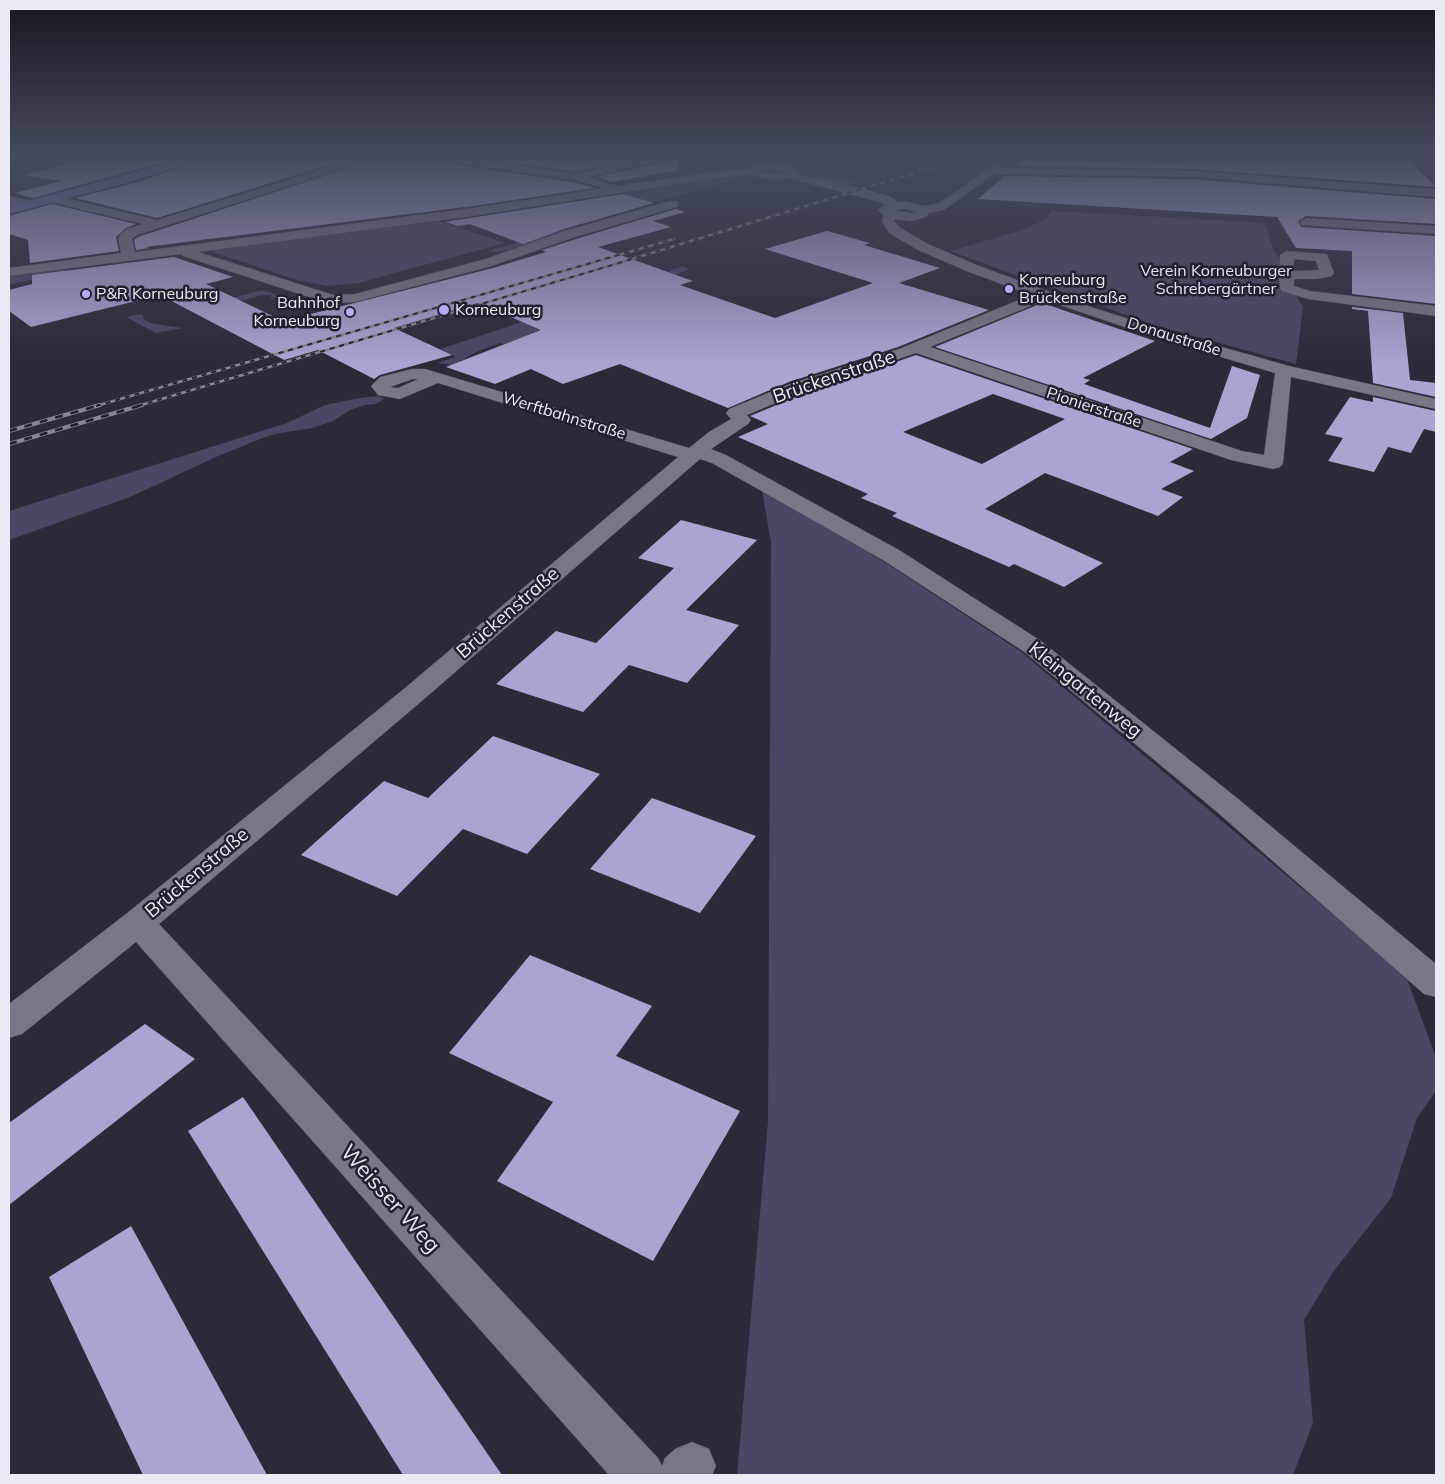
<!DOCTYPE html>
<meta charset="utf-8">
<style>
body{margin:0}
#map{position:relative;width:1445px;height:1484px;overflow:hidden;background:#2c2a39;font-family:Mulish,sans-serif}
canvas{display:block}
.frame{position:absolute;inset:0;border:10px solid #ebebf5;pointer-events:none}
</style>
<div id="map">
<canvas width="1445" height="1484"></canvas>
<div class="frame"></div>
</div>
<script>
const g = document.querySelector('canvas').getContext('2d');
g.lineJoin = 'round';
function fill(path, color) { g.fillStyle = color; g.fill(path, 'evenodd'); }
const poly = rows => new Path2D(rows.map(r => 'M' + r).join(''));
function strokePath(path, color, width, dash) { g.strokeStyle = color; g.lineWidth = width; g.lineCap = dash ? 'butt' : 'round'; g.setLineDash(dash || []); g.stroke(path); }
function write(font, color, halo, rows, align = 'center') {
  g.font = font + ' Mulish,sans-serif'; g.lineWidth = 5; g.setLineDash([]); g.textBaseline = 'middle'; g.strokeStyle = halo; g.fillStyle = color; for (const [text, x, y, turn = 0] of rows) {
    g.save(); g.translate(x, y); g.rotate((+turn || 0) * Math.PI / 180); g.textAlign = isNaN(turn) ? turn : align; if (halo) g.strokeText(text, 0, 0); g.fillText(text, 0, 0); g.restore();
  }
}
fill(poly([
 [831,173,857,183,845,187,815,178,819,174],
 [734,175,736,179,713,187,651,203,624,194,684,182],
 [1052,211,1265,223,1274,251,1281,260,1278,288,1296,295,1303,307,1296,364,1154,325,950,251,1019,231,1045,220],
 [439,221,505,243,358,283,328,286,297,280,213,252,214,250],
 [571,228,575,229,519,247,496,252,487,251],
 [682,266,690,269,651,285,668,290,504,344,500,343,476,352,454,365,437,363,456,357,440,349,642,282],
 [66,268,64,272,9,285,9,275],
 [262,290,282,296,270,299,272,295,263,295,195,312,188,310],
 [142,314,145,320,154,324,183,328,156,333,126,317],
 [380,396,384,399,376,404,365,405,350,410,333,421,312,428,275,434,260,439,216,457,130,497,9,540,9,511,287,423,325,405,359,398],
 [762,490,880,559,1020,651,1406,976,1436,1058,1436,1091,1417,1118,1391,1198,1333,1272,1304,1320,1313,1423,1293,1475,737,1475,768,1122,771,543]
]), '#494763');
fill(poly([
 [97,157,183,157,33,198,15,193,61,181,25,175],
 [211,157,352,158,157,218,75,198,138,182],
 [382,157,438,162,573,182,595,188,473,206,145,247,149,248,136,250,134,240,138,237],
 [477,157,639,157,576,172],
 [661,157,677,157,678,170,612,182,596,177,659,163],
 [1206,157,1406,157,1436,187,1192,169,1016,166,1024,159,1206,165],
 [1005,176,1192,179,1436,199,1436,224,1306,216,1298,221,1301,227,1436,236,1436,304,1352,294,1352,251,1296,248,1277,217,978,199],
 [623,194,654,203,564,229,523,244,470,224,458,226,445,222],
 [52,204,136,224,126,228,116,237,119,251,30,263,28,240,9,234,9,216],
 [676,209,685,212,653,221,671,227,598,247,693,281,680,285,775,318,873,283,765,249,827,231,870,243,864,245,940,268,899,283,989,310,898,347,789,382,728,408,620,364,563,384,531,369,495,384,446,367,541,330,478,303,394,328,452,355,380,375,374,379,318,350,284,360,160,295,31,327,9,311,9,290,32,284,32,275,174,257,233,277,206,284,283,321,493,268,546,252,542,250,576,239],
 [1042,303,1155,341,1083,378,1090,380,1084,384,1210,428,1232,366,1260,375,1247,418,1211,439,935,347],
 [1352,307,1403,313,1410,380,1436,383,1436,397,1373,383,1368,311,1352,309],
 [916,355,1193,449,1170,462,1194,471,1161,489,1183,497,1158,516,1045,473,985,509,1103,563,1064,587,1014,564,1009,567,892,516,897,513,861,498,868,494,738,437,768,424,750,416,803,394],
 [993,394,1065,419,982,464,903,432],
 [1350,397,1373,402,1373,397,1436,411,1436,432,1424,429,1411,453,1388,447,1374,472,1328,461,1343,438,1325,434],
 [681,520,757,540,686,610,739,625,687,683,629,665,583,712,496,684,556,631,596,643,674,568,638,558],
 [493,736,600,774,527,854,463,829,397,896,301,855,384,781,428,798],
 [652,798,756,836,700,913,590,869],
 [530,955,652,1006,616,1056,740,1111,653,1261,497,1181,553,1102,449,1053],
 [145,1024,195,1059,9,1205,9,1123],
 [243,1097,502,1475,403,1475,188,1131],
 [131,1226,267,1475,143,1475,49,1277]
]), '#a9a5d1');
const minor = poly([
 [362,157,379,157,137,235,132,239,135,252,473,208,604,188,573,180,437,160,432,157,462,157,576,174,648,157,659,157,660,159,659,161,589,177,617,186,714,172,749,169,752,166,771,163,791,166,798,170,800,172,798,174,871,191,891,197,898,202,905,201,924,206,936,204,951,195,1004,157,1010,158,1011,160,1003,168,1192,171,1436,189,1436,197,1192,177,994,174,944,210,929,213,926,217,911,221,895,219,894,221,899,227,928,244,979,266,1085,305,1169,332,1289,366,1436,399,1436,409,1291,377,1283,463,1280,467,1273,469,1231,460,916,353,802,392,747,415,751,420,748,424,711,449,726,455,899,550,1041,641,1237,798,1436,964,1436,997,1424,994,1217,812,1023,651,883,560,712,463,700,459,423,700,159,924,658,1458,662,1466,665,1458,675,1449,692,1442,709,1449,716,1466,712,1475,609,1475,136,942,22,1034,9,1038,9,1004,126,914,405,688,678,457,438,383,400,399,378,395,371,386,380,377,412,369,425,369,689,448,709,432,731,419,726,413,729,409,790,384,899,349,1031,295,969,272,918,250,889,233,882,221,884,216,878,210,885,205,883,203,788,178,775,180,751,175,714,178,473,216,198,252,324,292,334,295,355,294,482,260,565,231,669,201,677,201,679,204,677,207,575,237,492,266,355,302,334,303,315,299,183,256,182,254,9,276,9,268,121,253,118,238,120,235,127,229,143,224,50,202,48,199,50,196,54,195,157,220,362,157],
 [771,169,784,171,786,172,775,174,759,171,771,169],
 [905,209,916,212,911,213,893,210,905,209],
 [1045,300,1157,338,1275,373,1264,455,1242,451,930,347,1045,300],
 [413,379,418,379,398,388,390,387,413,379],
 [9,196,34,202,36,205,30,209,9,204,9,196],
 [1306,218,1436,226,1436,234,1301,225,1300,222,1306,218],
 [1287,251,1327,254,1334,273,1332,276,1317,279,1294,279,1294,286,1310,291,1436,306,1436,316,1308,299,1282,291,1280,288,1279,275,1280,255,1287,251],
 [1294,259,1316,261,1319,270,1293,271,1294,259]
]);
const major = poly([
 [191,157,209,157,137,180,9,214,9,206,191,157]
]);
strokePath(minor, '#484753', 1);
strokePath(major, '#484753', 1);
fill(minor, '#787788');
fill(major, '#7f74bd');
const railFar1 = poly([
 [96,406,674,239],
 [138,406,599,269,967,157]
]);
const rail = poly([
 [9,431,100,405],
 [9,444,142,405]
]);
strokePath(railFar1, '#878693', 2.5);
strokePath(rail, '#878693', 4);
strokePath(railFar1, '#22212f', 2, [5]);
strokePath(rail, '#22212f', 2.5, [8]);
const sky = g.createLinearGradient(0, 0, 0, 365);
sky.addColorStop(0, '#18171f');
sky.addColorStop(0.43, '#454a5f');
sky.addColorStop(1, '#454a5f00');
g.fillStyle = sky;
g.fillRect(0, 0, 1445, 365);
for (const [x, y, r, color] of [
 [1009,289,5,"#b4acf9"],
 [86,294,5,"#b4acf9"],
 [444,310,6,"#b4acf9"],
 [350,312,5,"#b4acf9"]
]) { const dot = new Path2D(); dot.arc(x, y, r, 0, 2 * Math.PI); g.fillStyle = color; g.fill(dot); strokePath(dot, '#22212f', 2); }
write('16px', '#e3e1fd', '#22212f', [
 ["Verein Korneuburger",1216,271],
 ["Schrebergärtner",1216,289]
]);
write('16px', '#ebebf5', '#22212f', [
 ["Korneuburg",1019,280],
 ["Brückenstraße",1019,298],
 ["P&R Korneuburg",96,294],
 ["Bahnhof",340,303,"right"],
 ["Korneuburg",340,321,"right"],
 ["Korneuburg",455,310]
], 'left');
write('16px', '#ebebf5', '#22212f', [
 ["Donaustraße",1174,337,17],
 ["Pionierstraße",1094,408,18],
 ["Werftbahnstraße",564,416,17]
]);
write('19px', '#ebebf5', '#22212f', [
 ["Brückenstraße",834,377,-19],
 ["Brückenstraße",508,613,-41],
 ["Kleingartenweg",1085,690,39],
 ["Brückenstraße",197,873,-40]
]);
write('22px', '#ebebf5', '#22212f', [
 ["Weisser Weg",390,1199,48]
]);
</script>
